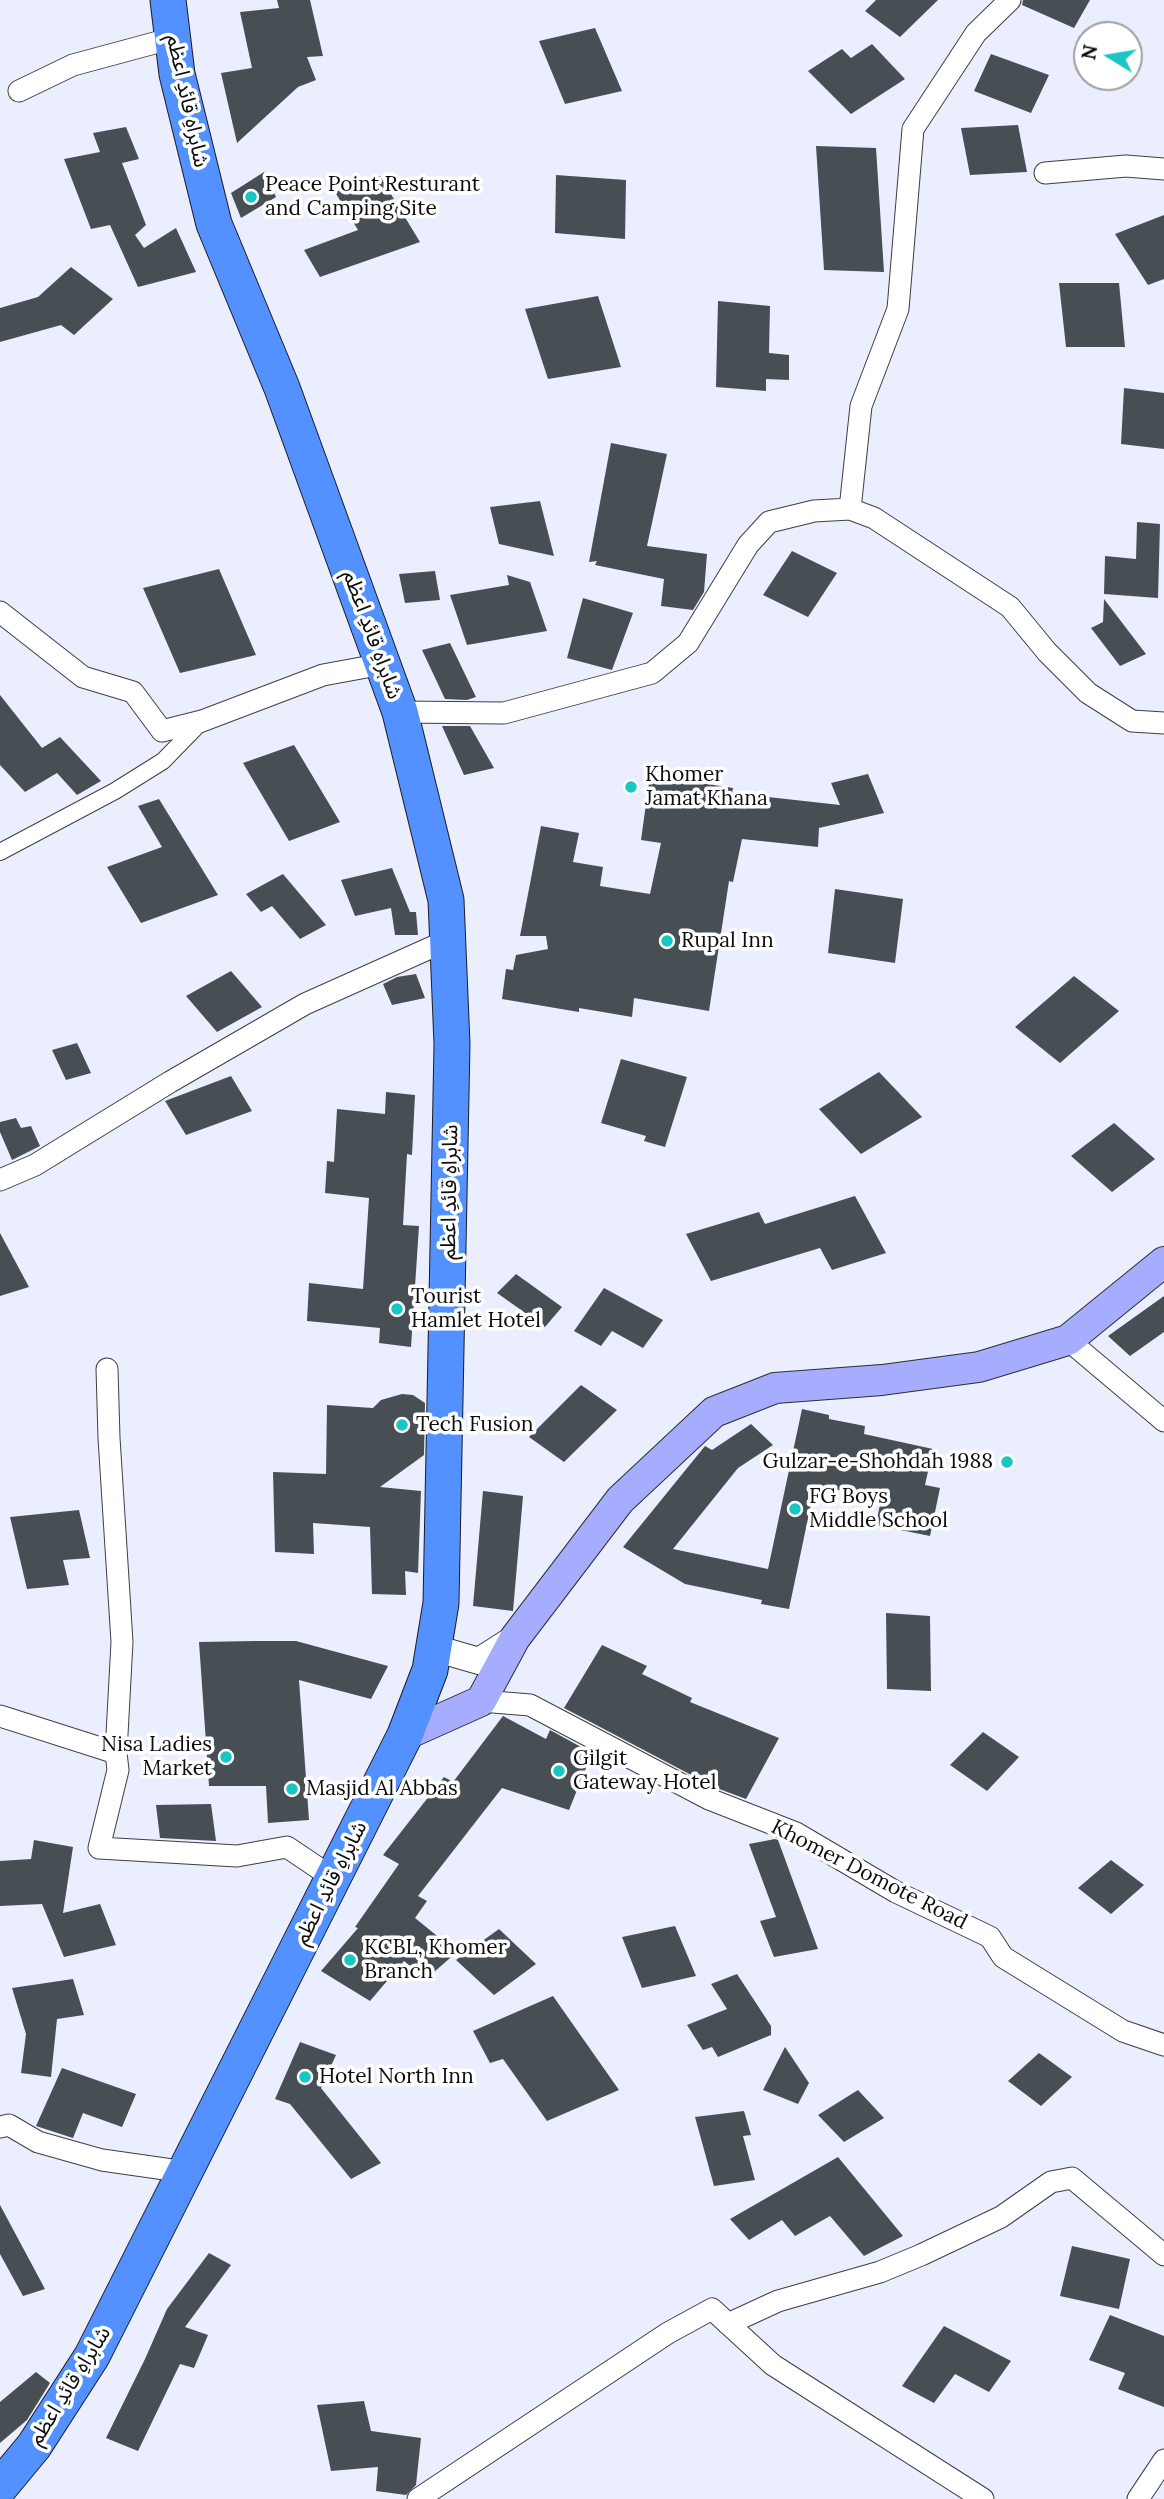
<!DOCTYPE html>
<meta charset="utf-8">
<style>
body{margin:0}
#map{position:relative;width:1164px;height:2499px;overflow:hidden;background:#ebeeff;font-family:Lora,serif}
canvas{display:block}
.north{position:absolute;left:1073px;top:21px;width:70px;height:70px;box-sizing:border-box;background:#fff;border:2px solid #9e9e9e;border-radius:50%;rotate:281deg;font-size:19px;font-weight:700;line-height:28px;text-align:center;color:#0c0c0c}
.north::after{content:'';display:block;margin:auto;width:24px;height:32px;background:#1ac6c4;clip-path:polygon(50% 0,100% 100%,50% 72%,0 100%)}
</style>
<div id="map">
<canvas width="1164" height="2499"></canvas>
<div class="north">N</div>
</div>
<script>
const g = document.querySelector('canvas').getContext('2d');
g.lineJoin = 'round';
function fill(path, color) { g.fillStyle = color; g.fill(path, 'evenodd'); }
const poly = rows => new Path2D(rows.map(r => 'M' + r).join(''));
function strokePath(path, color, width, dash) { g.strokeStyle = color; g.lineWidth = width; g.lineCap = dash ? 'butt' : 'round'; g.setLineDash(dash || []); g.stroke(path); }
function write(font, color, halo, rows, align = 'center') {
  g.font = font + ' Lora,"Noto Sans Arabic",serif'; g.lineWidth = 7; g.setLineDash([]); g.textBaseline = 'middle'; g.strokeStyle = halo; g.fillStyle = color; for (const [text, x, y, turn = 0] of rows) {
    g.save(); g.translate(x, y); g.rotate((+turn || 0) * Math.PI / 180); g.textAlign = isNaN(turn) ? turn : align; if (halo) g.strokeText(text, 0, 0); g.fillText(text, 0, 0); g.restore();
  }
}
fill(poly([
 [277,0,310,0,323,56,307,57,316,80,298,87,237,143,221,73,252,68,240,12,279,8],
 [876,0,938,0,900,37,865,11],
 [1023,0,1090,0,1074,28,1022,5],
 [595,28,622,91,565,104,539,41],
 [872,44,905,79,851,114,808,71,842,49,851,58],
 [991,54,1049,75,1031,113,974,91],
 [1018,125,1027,172,970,175,961,128],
 [126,127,139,159,122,163,146,225,135,235,144,248,176,228,196,272,138,287,110,225,91,229,64,159,100,152,93,133],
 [816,146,876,148,884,272,824,270],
 [264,172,276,197,241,218,231,193],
 [556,175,626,180,625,239,555,233],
 [380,176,420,242,320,277,304,250,358,230,335,192],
 [1164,215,1164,279,1148,285,1115,234],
 [71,267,113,299,74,335,61,325,0,342,0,308,38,297],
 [1059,283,1119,283,1125,347,1066,347],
 [598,296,621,367,548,379,525,309],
 [718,301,770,306,769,353,789,355,789,380,766,379,766,391,716,387],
 [1124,388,1164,393,1164,449,1121,444],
 [611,443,667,454,647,546,707,554,704,592,693,610,661,606,664,579,595,565,597,561,589,562],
 [540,501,554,556,499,544,490,507],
 [1137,522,1160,524,1158,598,1104,594,1105,556,1136,559],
 [792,551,837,573,808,617,763,595],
 [219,569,256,655,180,673,143,588],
 [435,571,440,600,405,603,399,574],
 [507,575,530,582,547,631,467,645,450,595,509,585],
 [583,598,633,613,612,670,567,658],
 [1104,599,1146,654,1120,666,1091,628,1103,622],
 [450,643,476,697,467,700,445,699,422,650],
 [0,695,42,748,60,737,101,781,77,795,57,773,25,792,0,765],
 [442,726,470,726,494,768,464,775],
 [294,745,340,822,289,841,243,763],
 [868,774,884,813,819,828,818,847,742,839,733,882,729,881,709,1011,634,998,632,1017,579,1008,579,1012,502,999,506,969,513,970,516,955,548,949,546,936,520,936,541,826,579,833,573,862,603,867,600,886,650,894,661,843,641,840,650,775,733,788,732,793,840,805,831,783],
 [159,799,218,895,141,923,107,867,162,847,138,806],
 [392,868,410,912,416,912,418,935,395,935,391,908,355,916,341,880],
 [283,874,326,925,300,939,272,906,261,912,246,894],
 [835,889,903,899,895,963,828,953],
 [231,971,262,1007,217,1032,186,996],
 [416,974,425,998,392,1005,383,984,397,977],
 [1074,976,1119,1011,1060,1063,1015,1027],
 [77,1043,91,1073,66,1080,52,1050],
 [621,1059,687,1077,665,1147,644,1141,646,1136,601,1123],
 [879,1072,922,1117,861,1154,819,1109],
 [231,1076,252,1111,186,1135,165,1101],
 [386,1092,415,1095,412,1155,407,1154,403,1225,419,1226,411,1347,379,1343,380,1328,307,1321,309,1283,363,1289,369,1198,325,1193,327,1161,334,1162,337,1109,385,1114],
 [16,1118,21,1128,31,1126,40,1146,12,1160,0,1132,0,1122],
 [1114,1123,1155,1159,1112,1192,1071,1156],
 [855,1196,886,1253,832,1270,820,1248,711,1281,686,1234,759,1212,765,1224],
 [0,1233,29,1287,0,1296],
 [516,1274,562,1307,545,1327,497,1293],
 [604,1288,663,1320,643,1348,612,1331,601,1346,574,1331],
 [1164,1296,1164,1332,1130,1356,1108,1336],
 [581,1385,617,1410,564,1462,529,1437],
 [402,1394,413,1395,425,1403,424,1455,380,1487,421,1491,418,1573,405,1571,406,1595,372,1594,370,1527,313,1523,314,1554,275,1552,273,1472,326,1474,327,1405,373,1408,381,1400],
 [802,1409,829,1415,829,1419,865,1426,864,1434,933,1449,925,1485,940,1488,930,1536,876,1525,881,1499,815,1485,789,1609,761,1604,762,1600,685,1584,623,1547,705,1446,712,1450,751,1424,773,1445,738,1468,673,1549,768,1569],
 [483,1491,523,1496,513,1611,473,1606],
 [79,1510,90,1558,63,1560,69,1585,27,1589,10,1517],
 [886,1613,930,1616,931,1691,887,1689],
 [255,1641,296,1641,388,1666,371,1699,299,1680,309,1820,268,1823,266,1786,209,1786,199,1642],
 [602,1645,647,1666,642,1674,692,1698,690,1702,779,1738,746,1799,714,1787,564,1708],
 [503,1716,546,1739,550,1730,592,1753,569,1810,502,1788,418,1896,427,1901,415,1918,457,1952,426,1979,404,1961,370,2001,321,1971,358,1928,355,1927,399,1864,383,1855,444,1777,453,1782],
 [983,1732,1019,1757,987,1791,950,1765],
 [211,1804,216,1841,160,1838,156,1805],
 [775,1839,778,1840,818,1949,774,1957,760,1921,776,1917,749,1844],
 [34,1840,73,1847,63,1913,100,1904,116,1945,64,1957,42,1904,0,1906,0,1861,31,1859],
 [1111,1860,1144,1885,1111,1914,1078,1888],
 [675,1926,696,1976,642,1988,622,1937],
 [499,1929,536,1964,494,1995,456,1960],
 [737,1974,771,2026,771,2035,718,2057,712,2047,703,2050,687,2025,727,2009,711,1984],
 [73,1979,84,2015,57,2019,51,2077,21,2073,26,2034,12,1988],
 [553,1996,619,2090,547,2121,503,2059,490,2063,473,2031],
 [300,2042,336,2055,321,2088,381,2163,351,2179,290,2104,275,2099],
 [785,2047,809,2083,798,2104,763,2090],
 [1039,2053,1072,2077,1041,2106,1008,2081],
 [62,2068,136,2094,122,2127,83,2113,73,2138,36,2126],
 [858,2090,884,2118,844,2142,818,2115],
 [744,2111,751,2135,743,2136,755,2180,714,2186,695,2117],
 [838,2157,903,2236,864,2256,830,2216,795,2236,782,2220,749,2240,730,2219],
 [0,2205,45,2289,23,2296,0,2254],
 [1072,2246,1130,2259,1119,2309,1060,2296],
 [209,2253,231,2265,185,2327,208,2335,194,2368,180,2364,138,2451,106,2438,145,2359,167,2309],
 [1110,2315,1164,2336,1164,2407,1118,2389,1125,2373,1089,2360],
 [944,2326,1011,2361,989,2392,955,2374,934,2403,902,2386],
 [36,2372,50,2383,27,2420,0,2443,0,2402],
 [364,2401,371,2431,421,2438,416,2485,406,2495,376,2491,378,2467,331,2471,317,2405]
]), '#474f55');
const pedestrian = poly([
 [0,852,115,791,163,761,202,721]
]);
const minor = poly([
 [19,91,73,65,173,38],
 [1045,173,1126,166,1164,169],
 [850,509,861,406,898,309,913,129,976,33,1010,0],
 [0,612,83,677,133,692,162,731,202,721,323,675,383,664],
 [400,712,504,713,652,673,688,643,748,545,769,522,814,511,850,509,874,518,1010,607,1047,652,1088,693,1132,721,1164,723],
 [0,1180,35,1165,170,1082,305,1004,448,940],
 [1068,1340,1164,1421],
 [107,1369,109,1438,122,1642,116,1753],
 [481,1701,530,1705,709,1799,796,1833,896,1892,990,1937,1003,1957,1123,2031,1164,2045],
 [0,1716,116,1753,118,1770,99,1848,237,1856,287,1847,333,1878],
 [0,2127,9,2125,38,2142,102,2160,186,2172],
 [728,2324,778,2301,880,2272,921,2255,1001,2217,1051,2182,1072,2178,1164,2255],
 [418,2499,668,2333,712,2309,773,2365,983,2499],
 [1138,2499,1164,2460]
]);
const tertiary = poly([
 [434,1648,479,1661,515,1638]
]);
const secondary = poly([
 [405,1735,481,1701,515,1638,620,1500,714,1412,775,1388,882,1380,979,1367,1068,1340,1164,1262]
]);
const trunk = poly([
 [0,2487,34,2446,92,2356,405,1735,430,1670,441,1603,452,1044,446,900,400,712,282,388,214,224,177,74,168,0]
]);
strokePath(pedestrian, '#3f3f3f', 18);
strokePath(minor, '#3f3f3f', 23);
strokePath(tertiary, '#3f3f3f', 28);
strokePath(secondary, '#2e2e2e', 32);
strokePath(trunk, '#1d1d1d', 37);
strokePath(pedestrian, '#fff', 16);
strokePath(minor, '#fff', 21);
strokePath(tertiary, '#fff', 26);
strokePath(secondary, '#a6adff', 30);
strokePath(trunk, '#5291ff', 35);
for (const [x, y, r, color] of [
 [251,197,7,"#1ac6c4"],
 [631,787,7,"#1ac6c4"],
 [667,941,7,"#1ac6c4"],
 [397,1309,7,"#1ac6c4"],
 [402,1425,7,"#1ac6c4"],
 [1007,1462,7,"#1ac6c4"],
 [795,1509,7,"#1ac6c4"],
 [226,1757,7,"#1ac6c4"],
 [559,1771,7,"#1ac6c4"],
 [292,1789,7,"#1ac6c4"],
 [350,1960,7,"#1ac6c4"],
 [305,2077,7,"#1ac6c4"]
]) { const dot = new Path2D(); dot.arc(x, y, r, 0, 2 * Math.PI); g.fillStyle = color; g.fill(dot); strokePath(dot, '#fff', 2.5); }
write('21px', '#0c0c0c', '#fff', [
 ["شاہراہِ قائدِ اعظم",187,101,78],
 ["شاہراہِ قائدِ اعظم",372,635,70],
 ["شاہراہِ قائدِ اعظم",450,1192,-89],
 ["Khomer Domote Road",869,1875,27],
 ["شاہراہِ قائدِ اعظم",331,1883,-63],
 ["شاہراہِ قائدِ اعظم",70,2386,-58]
]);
write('21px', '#0c0c0c', '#fff', [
 ["Peace Point Resturant",265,185],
 ["and Camping Site",265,209],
 ["Khomer",645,775],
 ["Jamat Khana",645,799],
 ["Rupal Inn",681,941],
 ["Tourist",411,1297],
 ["Hamlet Hotel",411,1321],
 ["Tech Fusion",416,1425],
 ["Gulzar-e-Shohdah 1988",993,1462,"right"],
 ["FG Boys",809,1497],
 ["Middle School",809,1521],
 ["Nisa Ladies",212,1745,"right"],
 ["Market",212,1769,"right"],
 ["Gilgit",573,1759],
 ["Gateway Hotel",573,1783],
 ["Masjid Al Abbas",306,1789],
 ["KCBL, Khomer",364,1948],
 ["Branch",364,1972],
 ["Hotel North Inn",319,2077]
], 'left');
</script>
